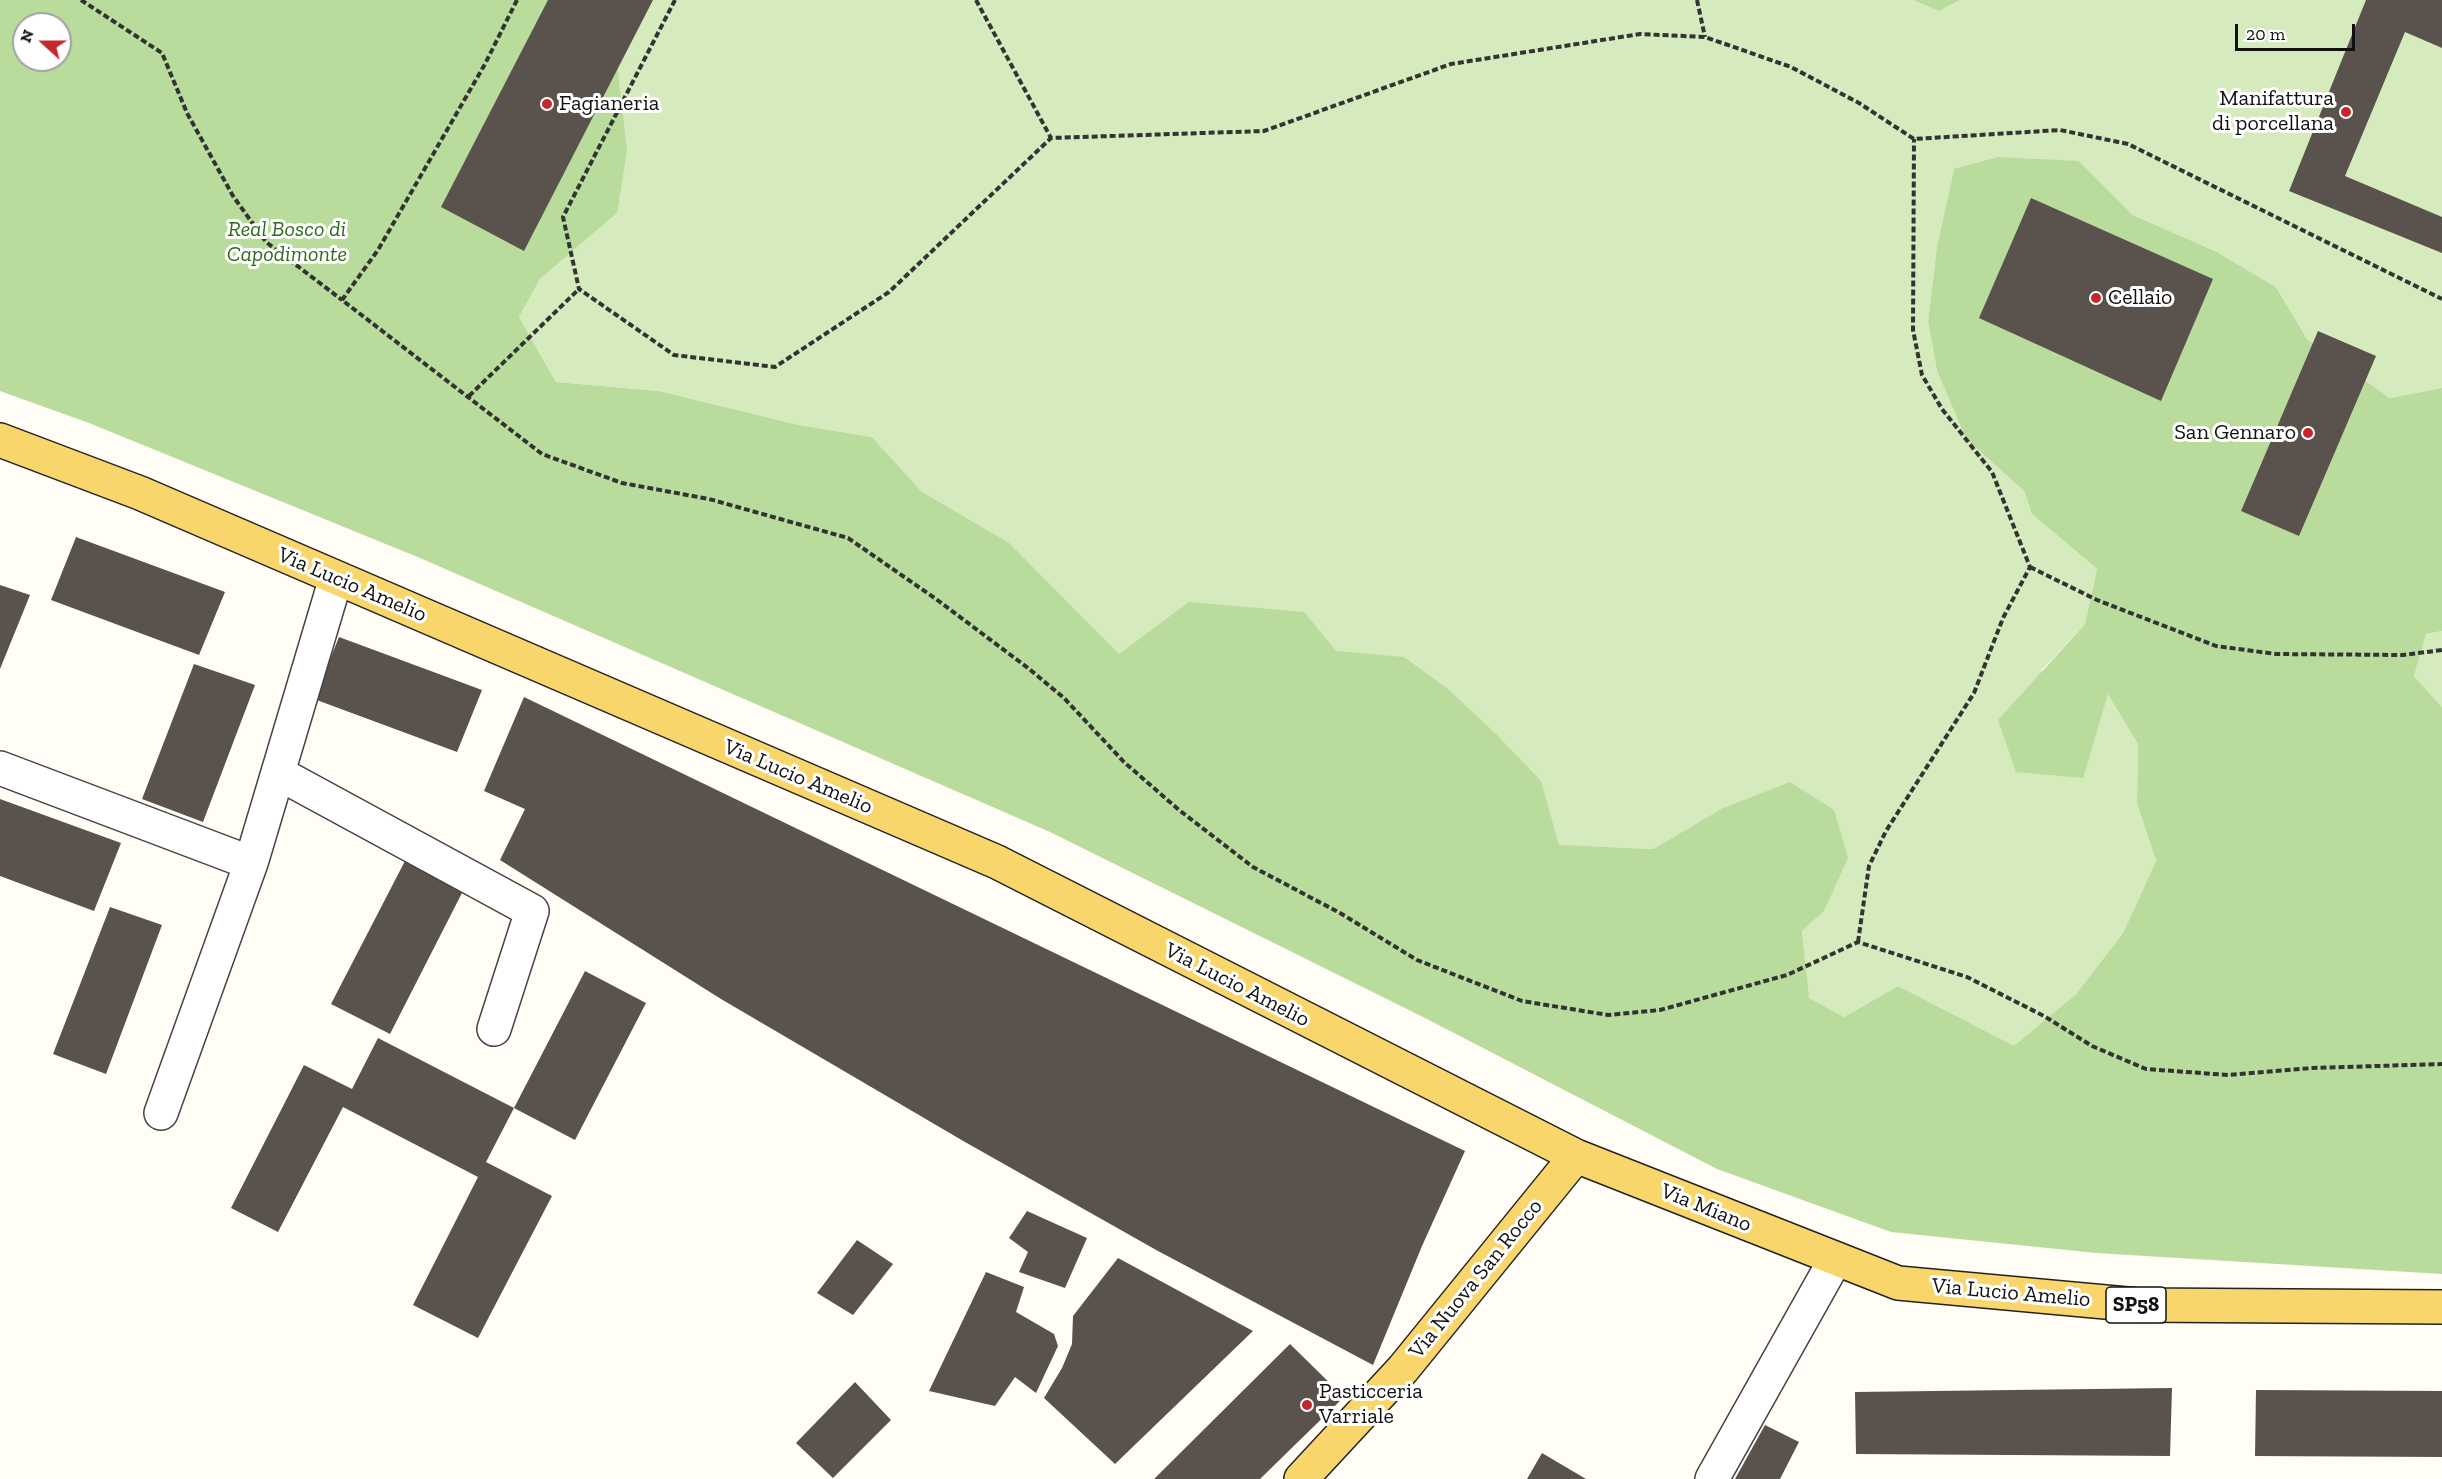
<!DOCTYPE html>
<style>
body{margin:0}
#map{position:relative;width:2442px;height:1479px;overflow:hidden;background:#fffdf5;font-family:"Zilla Slab",serif}
canvas{display:block}
.north{position:absolute;left:12px;top:12px;width:60px;height:60px;box-sizing:border-box;background:#fff;border:2px solid #a0a0a0;border-radius:50%;rotate:291deg;font-size:16px;font-weight:700;line-height:24px;text-align:center;color:#111}
.north::after{content:'';display:block;margin:auto;width:21px;height:27px;background:#c4262e;clip-path:polygon(50% 0,100% 100%,50% 72%,0 100%)}
.scale{position:absolute;left:2235px;top:24px;width:120px;height:27px;box-sizing:border-box;border:3px solid #111;border-top:0;padding-left:8px;font-size:18px;line-height:21px;white-space:nowrap;color:#111;-webkit-text-stroke:4px #fff;paint-order:stroke}
</style>
<div id="map">
<canvas width="2442" height="1479"></canvas>
<div class="north">N</div>
<div class="scale">20 m</div>
</div>
<script>
const g = document.querySelector('canvas').getContext('2d');
g.lineJoin = 'round';
function fill(path, color) { g.fillStyle = color; g.fill(path, 'evenodd'); }
const poly = rows => new Path2D(rows.map(r => 'M' + r).join(''));
function strokePath(path, color, width, dash) { g.strokeStyle = color; g.lineWidth = width; g.lineCap = dash ? 'butt' : 'round'; g.setLineDash(dash || []); g.stroke(path); }
function write(font, color, halo, rows, align = 'center') {
  g.font = font + ' "Zilla Slab",serif'; g.lineWidth = 6; g.setLineDash([]); g.textBaseline = 'middle'; g.strokeStyle = halo; g.fillStyle = color; for (const [text, x, y, turn = 0] of rows) {
    g.save(); g.translate(x, y); g.rotate((+turn || 0) * Math.PI / 180); g.textAlign = isNaN(turn) ? turn : align; if (halo) g.strokeText(text, 0, 0); g.fillText(text, 0, 0); g.restore();
  }
}
fill(poly([
 [613,0,1913,0,1939,11,1960,0,2442,0,2442,388,2390,398,2307,339,2276,287,2215,251,2133,215,2079,161,1954,169,1937,246,1928,322,1937,371,1966,439,2024,491,2032,514,2097,569,2085,624,2041,671,2108,693,2138,744,2137,804,2156,861,2123,933,2076,994,2014,1047,1898,986,1844,1017,1808,998,1802,931,1824,911,1721,809,1653,849,1607,847,1416,952,922,492,872,437,799,425,659,391,556,382,519,317,540,279,617,213,612,20],
 [2442,631,2442,707,2414,676,2426,634]
]), '#d5ebbd');
fill(poly([
 [0,0,613,0,612,20,627,151,617,213,540,279,519,317,556,382,659,391,799,425,872,437,922,492,1009,543,1119,654,1189,602,1304,612,1336,651,1404,657,1448,689,1496,734,1541,781,1559,845,1653,849,1721,809,1790,782,1834,810,1848,858,1824,911,1802,931,1809,998,1844,1017,1898,986,2014,1046,2076,994,2123,933,2156,861,2137,804,2138,744,2108,694,2083,778,2016,772,1998,720,2085,624,2097,569,2032,514,2024,491,1966,439,1937,371,1928,322,1937,246,1954,169,1998,157,2079,161,2133,215,2215,251,2276,287,2307,339,2390,398,2442,388,2442,631,2426,634,2414,676,2442,707,2442,1274,2096,1253,1891,1232,1717,1169,1423,1017,1050,832,420,558,89,423,0,391],
 [24,24,60,24,60,60,24,60],
 [1913,0,1960,0,1939,11]
]), '#b9dc9c');
fill(poly([
 [548,0,653,0,524,251,441,207],
 [2366,0,2442,0,2442,48,2405,32,2345,176,2442,217,2442,253,2289,191],
 [2031,198,2213,279,2161,401,1979,318],
 [2318,331,2376,356,2299,536,2241,511],
 [76,537,225,592,199,655,51,600],
 [0,585,30,595,0,669],
 [339,637,482,690,457,752,314,699],
 [194,664,255,685,203,822,142,799],
 [524,697,1465,1151,1422,1246,1373,1365,1158,1251,965,1142,721,999,500,860,525,809,484,791],
 [0,799,121,843,94,911,0,876],
 [406,859,464,889,390,1034,331,1004],
 [110,907,162,925,106,1074,53,1054],
 [585,971,646,1003,575,1140,514,1108],
 [378,1038,514,1108,486,1162,552,1196,478,1338,413,1305,478,1177,343,1107,278,1232,231,1208,304,1065,352,1089],
 [1027,1211,1087,1238,1065,1288,1019,1272,1028,1252,1009,1238],
 [857,1240,893,1264,853,1315,817,1293],
 [1118,1258,1253,1331,1115,1464,1044,1398,1062,1368,1072,1344,1073,1316],
 [986,1272,1024,1287,1016,1312,1054,1334,1058,1346,1036,1393,1015,1377,995,1406,929,1391],
 [1290,1344,1344,1397,1260,1479,1154,1479],
 [855,1382,891,1420,833,1478,796,1443],
 [2172,1388,2170,1456,1856,1454,1855,1392],
 [2256,1390,2442,1391,2442,1457,2255,1456],
 [1765,1425,1799,1442,1780,1479,1735,1479],
 [1542,1453,1586,1479,1527,1479]
]), '#5a524d');
const minor = poly([
 [0,768,251,863],
 [278,773,532,911,494,1029],
 [161,1113,251,863,336,578],
 [1712,1479,1835,1260]
]);
const major = poly([
 [0,440,140,493,997,862,1576,1156,1898,1283,2138,1305,2442,1307],
 [1301,1479,1403,1369,1576,1156]
]);
strokePath(minor, '#444', 36);
strokePath(major, '#222', 36);
strokePath(poly([
 [81,0,162,53,187,113,233,196,266,242,342,300],
 [517,0,485,64,378,250,342,300,542,454,622,483,709,499,848,538,936,599,1028,668,1064,698,1124,762,1179,810,1253,867,1340,913,1417,960,1522,1001,1608,1015,1660,1010,1787,975,1858,942,1967,977,2044,1016,2092,1046,2146,1069,2228,1075,2313,1068,2442,1064],
 [675,0,563,217,579,289,674,355,775,367,889,292,1051,138,1264,131,1451,64,1640,34,1705,37,1791,67,1859,103,1914,139,2060,130,2128,144,2442,299],
 [976,0,1051,138],
 [1697,0,1705,37],
 [469,396,579,289],
 [2030,567,2097,600,2216,646,2276,654,2403,655,2442,650],
 [1858,942,1869,866,1886,831,1974,693,2003,618,2030,567,1992,472,1942,409,1922,375,1913,330,1914,139]
]), '#333', 4, [6, 3]);
strokePath(minor, '#fff', 33);
strokePath(major, '#f9d66b', 33);
for (const [x, y, r, color] of [
 [547,104,6,"#c4262e"],
 [2346,112,6,"#c4262e"],
 [2096,298,6,"#c4262e"],
 [2308,433,6,"#c4262e"],
 [1307,1405,6,"#c4262e"]
]) { const dot = new Path2D(); dot.arc(x, y, r, 0, 2 * Math.PI); g.fillStyle = color; g.fill(dot); strokePath(dot, '#fff', 2); }
for (const [x, y, w] of [
 [2136,1305,60]
]) { const box = new Path2D(); box.roundRect(x - w / 2, y - 18, w, 36, 4.5); g.fillStyle = '#fff'; g.fill(box); strokePath(box, '#111', 1.5); }
write('bold 21px', '#111', null, [
 ["SP58",2136,1305]
]);
write('22px', '#111', '#fff', [
 ["Manifattura",2334,99,"right"],
 ["di porcellana",2334,124,"right"],
 ["Fagianeria",559,104],
 ["Cellaio",2108,298],
 ["San Gennaro",2296,433,"right"],
 ["Pasticceria",1319,1392],
 ["Varriale",1319,1417]
], 'left');
write('italic 22px', '#2f6b1f', '#fff', [
 ["Real Bosco di",287,230],
 ["Capodimonte",287,255]
]);
write('22px', '#111', '#fff', [
 ["Via Lucio Amelio",352,585,23],
 ["Via Lucio Amelio",798,777,23],
 ["Via Lucio Amelio",1237,985,27],
 ["Via Miano",1706,1208,22],
 ["Via Nuova San Rocco",1476,1279,-51],
 ["Via Lucio Amelio",2011,1293,5]
]);
</script>
